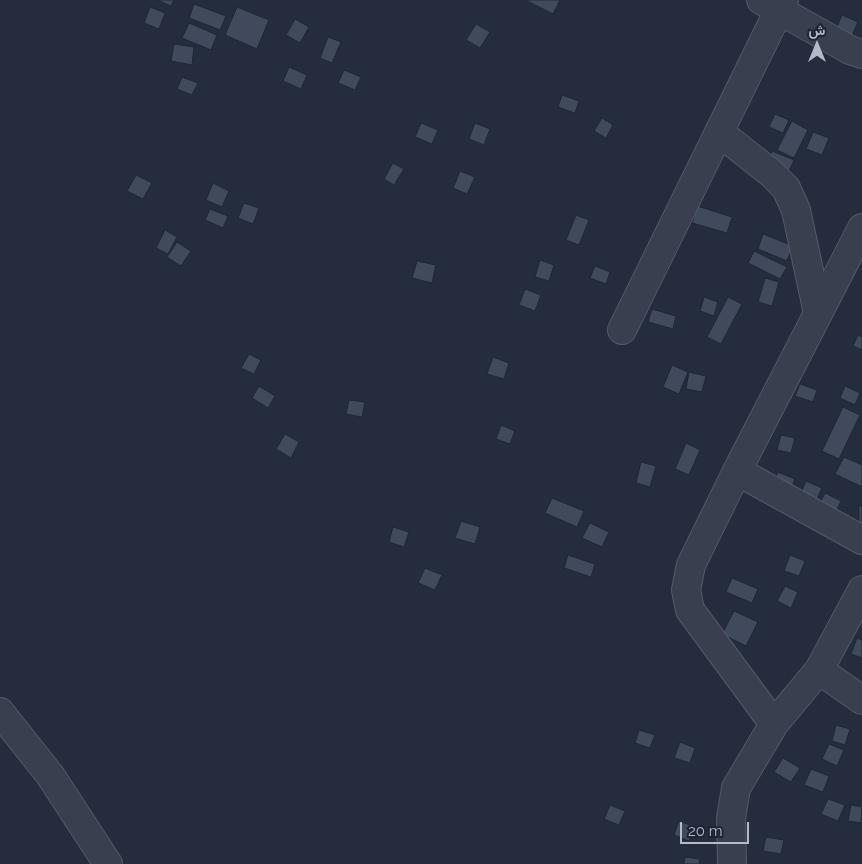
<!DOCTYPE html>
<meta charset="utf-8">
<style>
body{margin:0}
#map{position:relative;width:862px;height:864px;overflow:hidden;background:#252c3e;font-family:Raleway,Vazirmatn,sans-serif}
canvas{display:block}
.north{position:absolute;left:792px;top:20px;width:50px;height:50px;-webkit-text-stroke:4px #1d2433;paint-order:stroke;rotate:0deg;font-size:14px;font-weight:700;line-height:20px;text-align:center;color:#b5bac9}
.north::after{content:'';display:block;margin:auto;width:18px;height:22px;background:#b5bac9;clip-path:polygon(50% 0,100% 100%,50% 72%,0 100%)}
.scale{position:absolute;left:680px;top:822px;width:69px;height:22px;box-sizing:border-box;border:2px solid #b5bac9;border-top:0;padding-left:6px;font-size:15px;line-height:18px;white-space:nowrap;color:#b5bac9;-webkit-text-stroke:4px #1d2433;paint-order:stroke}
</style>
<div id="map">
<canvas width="862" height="864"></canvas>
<div class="north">ش</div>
<div class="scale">20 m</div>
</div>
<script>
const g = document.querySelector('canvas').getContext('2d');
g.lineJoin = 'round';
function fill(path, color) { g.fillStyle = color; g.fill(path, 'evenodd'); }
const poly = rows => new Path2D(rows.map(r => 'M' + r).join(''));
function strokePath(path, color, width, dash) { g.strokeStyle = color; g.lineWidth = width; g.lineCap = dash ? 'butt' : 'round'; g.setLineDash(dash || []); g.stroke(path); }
const building = poly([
 [157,0,174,0,171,6,157,0],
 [525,0,560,0,553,14,525,0],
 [194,4,226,16,220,30,189,18,194,4],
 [150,7,165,13,159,29,144,23,150,7],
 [237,7,269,20,257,49,225,35,237,7],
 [842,15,858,22,845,52,829,46,842,15],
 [295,19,309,27,300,43,286,35,295,19],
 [189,23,217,35,211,50,182,38,189,23],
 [476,24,490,32,480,48,466,40,476,24],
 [328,37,341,42,332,63,320,58,328,37],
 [174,44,194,47,192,65,171,61,174,44],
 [289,67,307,75,301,89,283,81,289,67],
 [344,70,361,77,355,90,338,83,344,70],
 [182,77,198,83,192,95,177,89,182,77],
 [562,95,579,101,575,113,558,107,562,95],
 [775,114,789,120,783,133,769,127,775,114],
 [602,118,613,125,606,138,594,131,602,118],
 [792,121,808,130,794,158,777,150,792,121],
 [421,123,438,130,432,144,415,137,421,123],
 [475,123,490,129,484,145,469,139,475,123],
 [813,132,829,138,822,155,806,149,813,132],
 [772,151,794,160,789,171,768,161,772,151],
 [393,163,404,169,394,185,384,179,393,163],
 [460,171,475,177,467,194,453,188,460,171],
 [136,175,152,183,143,199,127,191,136,175],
 [213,183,229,191,222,207,206,200,213,183],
 [244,203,259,208,253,224,238,218,244,203],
 [697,206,732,217,727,233,692,223,697,206],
 [210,209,228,216,223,228,205,220,210,209],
 [576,215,589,220,579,245,566,240,576,215],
 [165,230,177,237,168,254,156,248,165,230],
 [763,234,793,246,787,261,758,249,763,234],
 [177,242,191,251,181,266,167,257,177,242],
 [754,251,787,267,780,279,748,263,754,251],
 [540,260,554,265,549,281,535,277,540,260],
 [417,261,436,265,432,283,412,278,417,261],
 [595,266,610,272,606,284,590,278,595,266],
 [765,278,779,282,772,306,758,302,765,278],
 [525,289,541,295,535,311,519,305,525,289],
 [704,297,718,302,714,316,700,311,704,297],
 [728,297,742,304,721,344,707,337,728,297],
 [652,309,676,316,673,329,648,322,652,309],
 [858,335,862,337,862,350,853,346,858,335],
 [249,354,261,360,254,374,241,368,249,354],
 [493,357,509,363,504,379,487,374,493,357],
 [672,365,688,372,679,394,663,387,672,365],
 [689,372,706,376,702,392,686,389,689,372],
 [800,384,817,390,813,402,795,396,800,384],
 [259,386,275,396,268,408,252,398,259,386],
 [845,386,860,393,855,405,840,398,845,386],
 [349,400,365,402,362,417,346,414,349,400],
 [843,407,860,415,839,459,822,451,843,407],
 [501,425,515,431,510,444,496,439,501,425],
 [285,434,299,442,291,458,276,449,285,434],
 [781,435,795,438,791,453,777,450,781,435],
 [686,443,700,450,689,475,675,469,686,443],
 [844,457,862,465,862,487,835,474,844,457],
 [641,462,656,466,650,487,636,483,641,462],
 [778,472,795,479,790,492,773,484,778,472],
 [806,481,822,488,815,504,799,497,806,481],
 [825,493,841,501,834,515,818,507,825,493],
 [552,498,584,511,577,527,545,513,552,498],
 [859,506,862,506,862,525,859,525,859,506],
 [461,521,480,527,475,544,455,538,461,521],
 [590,523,609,532,602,547,582,538,590,523],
 [393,527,409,532,404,547,389,542,393,527],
 [568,555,595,564,591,577,564,568,568,555],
 [790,555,805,561,799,576,784,571,790,555],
 [425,568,442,575,435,590,418,583,425,568],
 [732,578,758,589,752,603,726,592,732,578],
 [785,586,798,592,791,608,777,601,785,586],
 [734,611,758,622,746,646,722,634,734,611],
 [857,638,862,640,862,658,851,654,857,638],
 [836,725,850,729,845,745,832,741,836,725],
 [639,730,655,735,650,748,635,743,639,730],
 [680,742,695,748,690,763,674,758,680,742],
 [829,744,844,750,837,766,822,759,829,744],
 [783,758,800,768,791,782,774,772,783,758],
 [811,769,829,776,823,792,804,785,811,769],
 [828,799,845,805,838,821,821,814,828,799],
 [610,805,625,811,619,825,604,819,610,805],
 [851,805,862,807,861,823,848,821,851,805],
 [679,821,695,827,689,841,674,835,679,821],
 [766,837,784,840,781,854,763,851,766,837],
 [685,857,700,859,699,864,684,864,685,857]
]);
fill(building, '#414a5d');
strokePath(building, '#1f2635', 1);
const minor = poly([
 [761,0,850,50,862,54],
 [719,132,772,174,786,188,796,210,818,313],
 [622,330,784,0],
 [737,471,862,540],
 [819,670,862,700],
 [0,712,50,775,108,864],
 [774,724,690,610,686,590,691,565,737,471,862,228],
 [732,864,731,818,736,788,774,724,819,670,862,590]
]);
strokePath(minor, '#535a69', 30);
strokePath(minor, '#393f4e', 28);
</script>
